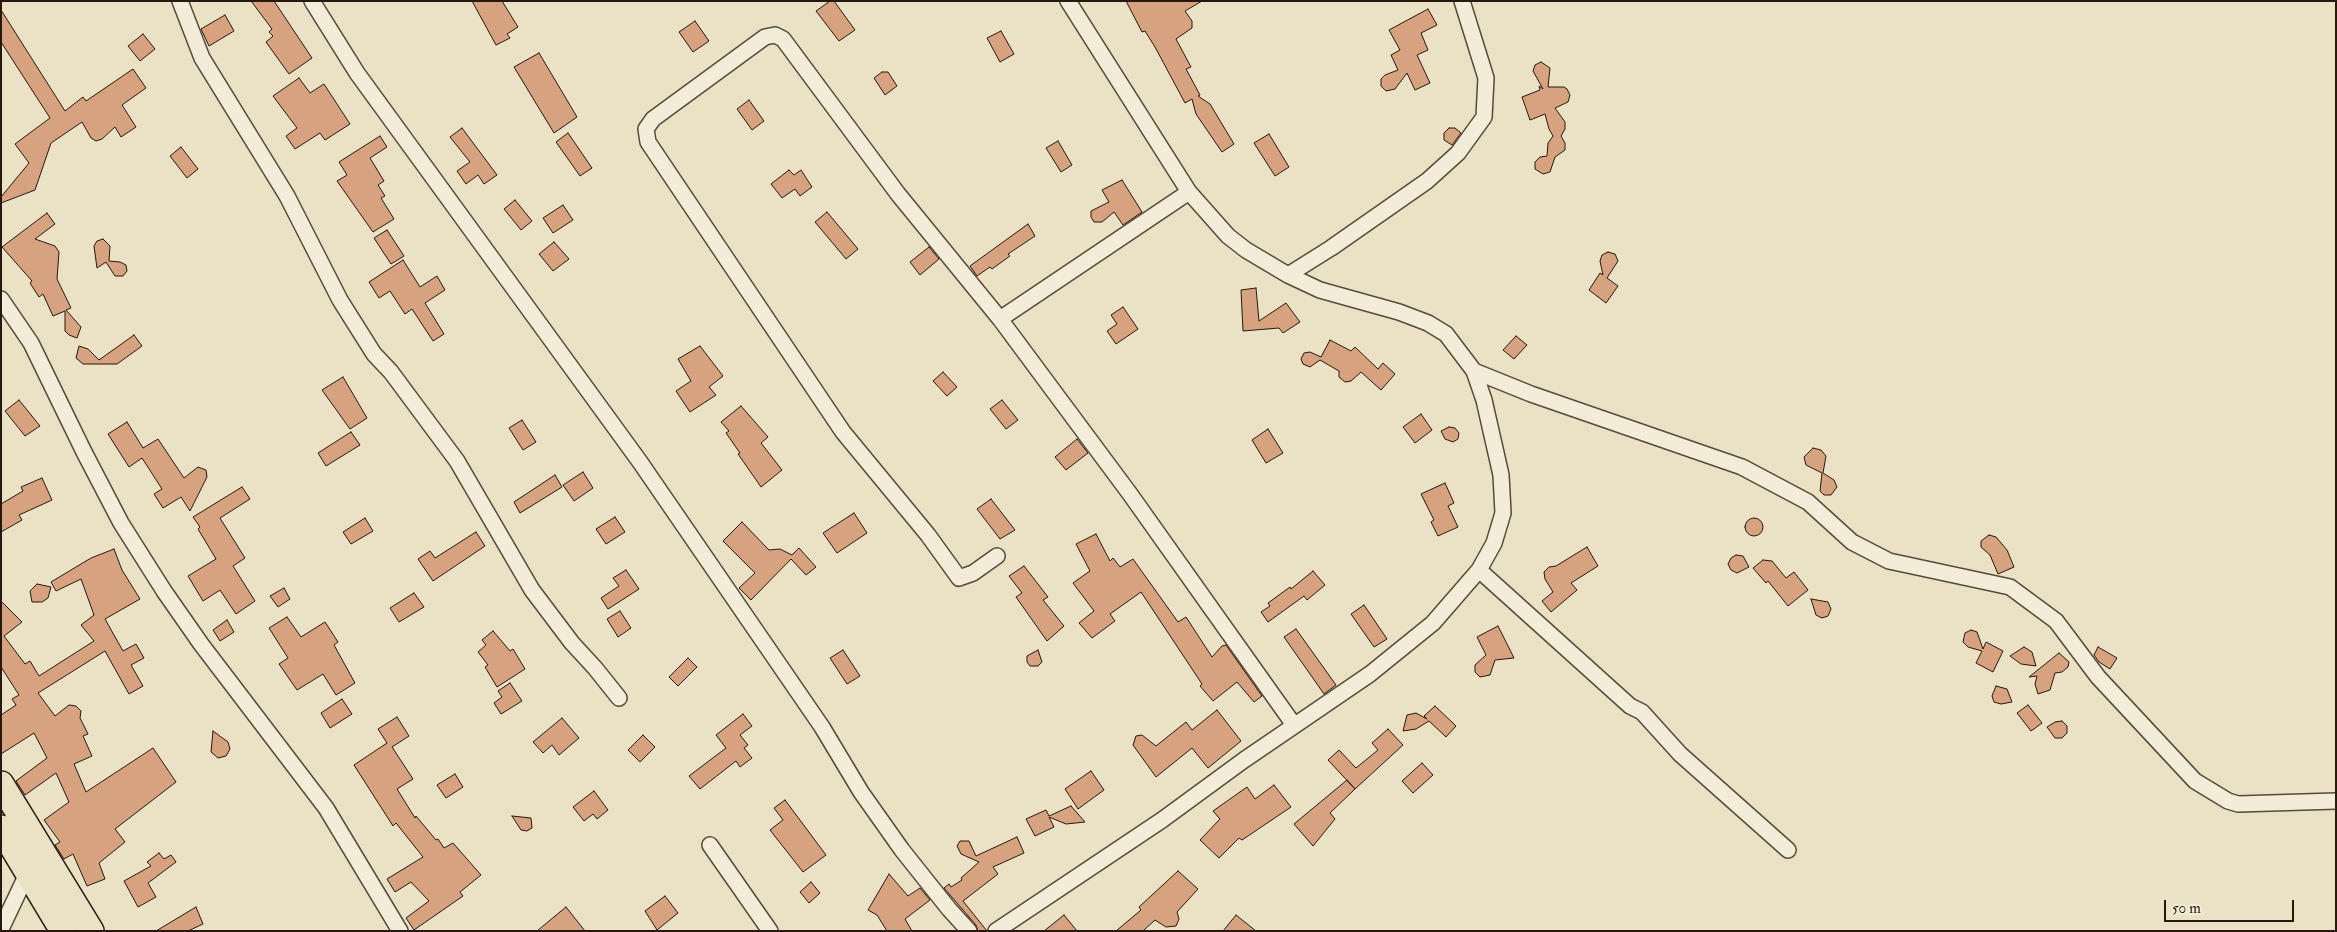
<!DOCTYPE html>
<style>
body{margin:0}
#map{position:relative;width:2337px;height:932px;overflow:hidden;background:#ebe1c4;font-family:"IM FELL Double Pica",serif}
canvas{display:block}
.frame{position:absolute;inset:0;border:2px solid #26180c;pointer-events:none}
.scale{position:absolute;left:2164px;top:900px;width:130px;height:22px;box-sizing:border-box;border:2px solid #26180c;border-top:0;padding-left:6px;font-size:15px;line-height:18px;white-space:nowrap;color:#26180c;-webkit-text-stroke:4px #f2ecd9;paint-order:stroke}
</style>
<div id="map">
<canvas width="2337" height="932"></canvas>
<div class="frame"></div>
<div class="scale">50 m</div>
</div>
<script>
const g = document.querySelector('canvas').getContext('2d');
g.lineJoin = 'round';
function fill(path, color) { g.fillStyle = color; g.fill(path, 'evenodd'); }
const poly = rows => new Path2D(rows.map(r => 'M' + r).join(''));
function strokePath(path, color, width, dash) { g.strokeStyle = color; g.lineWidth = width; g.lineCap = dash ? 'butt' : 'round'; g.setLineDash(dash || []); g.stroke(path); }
const building = poly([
 [251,1,274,1,312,58,289,74,266,42,273,36,269,32,272,29,251,1],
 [472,1,502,1,518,27,507,34,510,38,496,45,472,1],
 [830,1,834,1,855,30,839,41,816,11,830,1],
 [1126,1,1202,1,1185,11,1192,21,1192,28,1176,39,1191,67,1186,69,1200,95,1198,96,1210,104,1234,144,1222,152,1196,114,1192,99,1185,103,1155,47,1145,31,1142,32,1126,1],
 [1428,9,1437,25,1421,33,1428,50,1417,55,1430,83,1415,90,1407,73,1395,89,1386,91,1381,86,1381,79,1385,75,1398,70,1391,55,1400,50,1389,30,1428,9],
 [1,10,65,111,83,97,86,101,133,69,146,88,122,105,136,127,121,137,115,127,102,139,96,141,91,138,82,122,51,143,35,190,1,203,1,197,29,163,15,144,50,118,1,42,1,10],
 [225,15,234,31,209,46,201,29,225,15],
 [695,21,709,41,693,52,679,32,695,21],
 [1001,31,1014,54,1000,62,987,38,1001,31],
 [143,34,155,49,140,61,128,46,143,34],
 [539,53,577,117,554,133,514,67,539,53],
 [1541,62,1550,68,1548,87,1564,87,1567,89,1570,95,1568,102,1555,108,1565,122,1565,129,1561,136,1565,143,1565,150,1555,157,1550,172,1543,174,1535,169,1535,162,1540,157,1547,156,1548,143,1553,136,1549,129,1545,114,1530,120,1522,97,1540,90,1539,86,1543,89,1533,71,1535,65,1541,62],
 [882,72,888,72,897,86,885,95,874,78,882,72],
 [299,78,310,93,324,84,350,124,325,140,320,133,295,149,286,136,297,128,273,96,299,78],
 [749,100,764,121,752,130,737,109,749,100],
 [462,128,497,175,484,184,478,175,466,184,457,171,470,162,450,137,462,128],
 [1449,128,1455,128,1461,133,1452,145,1444,140,1444,133,1449,128],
 [568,133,592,168,580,176,556,142,568,133],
 [1269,134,1289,167,1275,176,1254,143,1269,134],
 [380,136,387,147,370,158,384,181,378,185,385,196,381,198,394,219,373,232,337,181,347,175,339,162,380,136],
 [1058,141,1072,165,1061,172,1046,148,1058,141],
 [181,147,198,169,187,178,170,156,181,147],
 [789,170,794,175,801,170,812,187,800,196,795,189,782,198,771,184,789,170],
 [1122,180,1142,212,1123,225,1114,212,1102,222,1094,222,1091,217,1091,211,1109,202,1102,190,1122,180],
 [515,200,532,221,521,230,504,209,515,200],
 [563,205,573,220,553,233,543,218,563,205],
 [827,212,858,249,846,259,815,222,827,212],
 [47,213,55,224,35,239,55,246,59,252,57,279,71,308,66,310,81,327,77,338,69,335,65,331,65,311,53,316,43,294,39,297,30,283,32,281,2,247,47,213],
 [1028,224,1035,236,1008,254,1010,256,992,269,990,267,977,276,970,266,1028,224],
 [387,230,404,256,391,264,374,238,387,230],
 [103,239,110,246,109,261,120,262,126,265,127,271,123,276,115,276,106,262,97,268,94,246,97,241,103,239],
 [554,242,569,259,553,271,539,254,554,242],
 [929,247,939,259,920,275,910,262,929,247],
 [1608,252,1615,254,1618,261,1607,278,1618,286,1606,303,1589,290,1600,273,1603,275,1600,261,1602,255,1608,252],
 [403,260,420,287,437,276,445,290,425,303,444,334,433,341,412,309,405,314,390,291,379,298,369,282,403,260],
 [1256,288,1259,321,1286,303,1300,322,1283,333,1279,328,1243,331,1241,290,1256,288],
 [1123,307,1138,329,1116,344,1107,331,1117,324,1111,315,1123,307],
 [134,335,142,346,117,364,83,364,76,358,79,346,88,349,99,360,134,335],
 [1516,336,1527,345,1514,359,1503,350,1516,336],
 [1330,340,1351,351,1355,347,1378,369,1383,363,1395,374,1381,390,1361,372,1351,381,1345,382,1339,377,1339,371,1320,360,1310,367,1303,364,1301,359,1304,353,1310,352,1321,357,1330,340],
 [700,346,723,376,709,387,716,395,690,412,676,391,691,381,678,359,700,346],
 [943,372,957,387,947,396,933,381,943,372],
 [343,377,367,418,350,429,322,390,343,377],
 [19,400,40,426,25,436,5,411,19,400],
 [1002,400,1018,420,1006,429,990,409,1002,400],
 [741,406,768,437,761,443,782,470,761,487,738,454,740,453,726,433,729,431,721,422,741,406],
 [1421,414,1432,430,1415,443,1403,427,1421,414],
 [522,420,536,442,523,450,509,428,522,420],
 [127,422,143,448,158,439,184,478,198,467,206,470,207,477,190,511,181,497,163,508,154,494,162,489,142,458,129,467,108,434,127,422],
 [1449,427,1455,428,1459,433,1458,439,1453,442,1445,439,1441,431,1449,427],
 [1268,429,1283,453,1266,463,1252,440,1268,429],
 [351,432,360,445,326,466,318,453,351,432],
 [1077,439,1088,453,1066,470,1055,457,1077,439],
 [1813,448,1821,450,1826,456,1823,473,1834,480,1837,487,1831,495,1824,495,1820,491,1822,473,1806,465,1804,457,1813,448],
 [583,472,593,488,574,501,563,485,583,472],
 [555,475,562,487,520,513,514,502,555,475],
 [42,478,52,500,19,515,22,520,1,532,1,504,23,491,21,487,42,478],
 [1445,483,1454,503,1448,506,1458,527,1438,536,1431,522,1434,520,1421,494,1445,483],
 [242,487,250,499,220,518,245,558,233,566,255,601,236,614,220,590,203,601,188,576,216,559,198,529,200,527,193,517,242,487],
 [991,499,1015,530,1000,539,977,509,991,499],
 [854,513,867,533,837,553,823,533,854,513],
 [615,517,625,532,606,544,596,529,615,517],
 [365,518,373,531,351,544,343,532,365,518],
 '1745 527a9 9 0 1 1 18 0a9 9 0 1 1-18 0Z',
 [742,522,769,550,780,549,792,555,799,548,816,567,806,575,791,559,751,600,739,588,755,573,723,541,742,522],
 [476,532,485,546,433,581,418,559,430,551,435,558,476,532],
 [1096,534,1110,561,1113,558,1120,567,1133,559,1178,622,1186,617,1212,657,1222,646,1226,645,1262,696,1254,702,1237,682,1213,701,1200,686,1202,684,1141,592,1110,614,1115,621,1092,638,1079,623,1094,611,1073,583,1090,571,1076,544,1096,534],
 [1989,535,1996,537,2007,550,2014,567,1998,574,1990,555,1981,547,1981,541,1989,535],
 [1587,547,1598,566,1571,583,1577,590,1551,612,1542,601,1553,592,1545,579,1544,572,1549,567,1556,566,1587,547],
 [114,549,122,570,140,599,105,619,123,651,136,644,144,658,131,665,143,686,129,694,105,651,38,693,55,716,69,705,76,706,81,711,80,718,88,734,83,736,92,756,74,764,86,792,153,748,176,782,115,829,125,842,99,863,105,879,87,886,73,854,64,859,55,845,60,842,44,820,69,802,56,773,25,795,16,781,47,758,34,733,1,754,1,715,16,705,12,699,19,695,1,667,1,601,22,622,4,636,25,664,30,661,39,676,94,641,81,625,94,615,81,579,56,591,51,582,91,558,114,549],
 [1736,555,1743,556,1749,567,1737,573,1731,570,1728,564,1731,558,1736,555],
 [1763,560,1772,561,1786,578,1794,572,1808,590,1788,606,1768,581,1766,583,1753,568,1763,560],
 [1024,566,1048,597,1043,600,1064,626,1047,641,1016,597,1022,593,1009,576,1024,566],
 [626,570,639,589,608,609,601,598,619,586,613,578,626,570],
 [1313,571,1325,585,1307,600,1304,596,1268,622,1261,612,1270,606,1268,603,1290,587,1291,589,1313,571],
 [37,584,51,587,48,598,42,602,32,602,30,591,37,584],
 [284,588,290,599,278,607,270,596,284,588],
 [414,593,424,607,399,622,390,608,414,593],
 [1811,599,1828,602,1831,609,1828,616,1822,618,1816,615,1811,599],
 [1364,605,1387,639,1374,647,1351,614,1364,605],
 [620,611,631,628,618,637,607,619,620,611],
 [287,617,301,637,325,622,338,642,334,645,355,683,336,695,323,674,297,690,279,664,288,658,269,628,287,617],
 [227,620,234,632,220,641,213,630,227,620],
 [1498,626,1514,658,1495,660,1490,675,1480,677,1475,672,1475,665,1486,655,1477,637,1498,626],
 [1296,629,1336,685,1324,694,1284,637,1296,629],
 [1971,630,1977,632,1983,649,1986,642,2003,651,1993,672,1976,663,1982,651,1968,647,1963,642,1965,633,1971,630],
 [493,631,510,651,513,649,525,669,497,687,485,667,488,665,478,652,486,645,482,640,493,631],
 [2024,647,2032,652,2036,666,2021,664,2010,656,2024,647],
 [2098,647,2117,658,2110,669,2099,662,2094,655,2098,647],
 [843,650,860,676,847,684,830,658,843,650],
 [1038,650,1042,662,1038,666,1030,666,1027,662,1027,656,1038,650],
 [2059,653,2069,662,2068,667,2062,672,2055,673,2050,690,2038,694,2035,684,2037,676,2029,677,2059,653],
 [688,658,697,667,678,686,669,677,688,658],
 [510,683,522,701,501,714,494,703,502,697,498,691,510,683],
 [1996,686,2007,689,2012,702,2001,704,1994,702,1992,696,1996,686],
 [342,699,352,714,330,728,321,713,342,699],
 [2028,705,2042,723,2031,731,2017,713,2028,705],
 [1435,706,1456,726,1446,737,1429,721,1416,729,1403,731,1407,715,1416,713,1427,719,1424,716,1435,706],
 [1217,710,1241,741,1208,768,1192,748,1156,777,1133,745,1136,736,1142,735,1156,746,1186,722,1192,730,1217,710],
 [743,714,752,726,740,735,748,745,744,748,752,758,740,767,736,761,700,789,689,776,726,748,716,735,743,714],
 [397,717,409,736,392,747,413,779,397,789,415,818,416,816,436,840,438,839,444,848,453,843,481,875,460,892,463,896,414,930,406,918,429,901,411,882,395,892,387,879,423,857,396,823,393,826,354,765,387,743,378,729,397,717],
 [562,718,579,738,559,755,552,745,543,753,533,742,562,718],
 [2062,721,2067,726,2067,733,2062,738,2055,738,2047,727,2055,722,2062,721],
 [1388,729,1403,745,1355,789,1328,760,1339,750,1356,768,1378,750,1372,743,1388,729],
 [213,731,228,742,230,749,226,756,218,758,211,752,213,731],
 [643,735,655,747,640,762,628,750,643,735],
 [1422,763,1433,775,1413,793,1402,781,1422,763],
 [1091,771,1104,790,1078,809,1065,789,1091,771],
 [455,774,463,787,446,798,437,785,455,774],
 [1347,780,1355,789,1330,813,1335,819,1313,846,1294,824,1347,780],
 [1274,785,1291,807,1242,840,1239,838,1219,858,1200,840,1220,819,1213,811,1247,787,1255,799,1274,785],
 [594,791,608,810,597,819,593,814,584,821,573,807,594,791],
 [785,800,826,855,803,872,770,830,783,820,774,808,785,800],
 [1071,806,1085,822,1066,824,1049,817,1054,827,1035,836,1026,819,1046,810,1049,816,1071,806],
 [512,816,531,818,532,828,527,831,521,830,512,816],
 [1017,837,1024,853,993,867,998,874,963,901,987,931,978,931,976,925,944,888,949,884,951,887,962,880,961,878,979,862,961,854,957,846,960,841,969,841,976,856,1017,837],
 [159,853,164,859,171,855,176,862,148,883,156,897,138,907,124,881,151,866,147,862,159,853],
 [1178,871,1198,889,1177,912,1179,919,1176,926,1166,927,1155,920,1143,931,1116,931,1141,910,1139,907,1178,871],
 [889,874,908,896,920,888,930,900,905,919,912,931,887,931,877,915,868,910,889,874],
 [811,882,820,893,809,903,800,892,811,882],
 [665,896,678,913,657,930,645,911,665,896],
 [196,907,203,924,188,931,156,931,196,907],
 [566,907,585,931,537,931,566,907],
 [1064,915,1077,931,1044,931,1064,915],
 [1236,915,1256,931,1223,931,1236,915]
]);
fill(building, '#d7a280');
strokePath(building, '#26180c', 1);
const minor = poly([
 [180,1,202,58,287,196,340,300,374,354,391,372,457,461,532,590,572,643,595,668,619,698],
 [312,1,357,73,640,462,822,727,861,792,902,850,949,909,969,931],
 [1288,275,1331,248,1427,181,1458,153,1484,117,1486,78,1462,1],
 [1,299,31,343,84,452,121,523,164,591,201,644,326,808,400,931],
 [1000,319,1189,192],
 [1474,371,1531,394,1742,467,1808,502,1852,542,1889,561,2010,587,2056,621,2098,677,2195,781,2228,801,2238,804,2336,801],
 [997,556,973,573,959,578,928,535,843,432,648,142,646,129,653,119,765,37,775,35,783,39,898,194,1000,319,1130,494,1294,725],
 [1479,570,1630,706,1642,712,1680,754,1788,850],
 [710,845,770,931],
 [1,929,28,872],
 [996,931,1162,820,1244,760,1370,674,1433,623,1479,570,1494,543,1503,513,1501,475,1484,400,1474,371,1446,334,1428,323,1399,312,1320,290,1288,275,1246,250,1228,236,1189,192,1068,1]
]);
const trunk = poly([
 [1,784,91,931],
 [1,828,63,931]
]);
strokePath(minor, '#574a3a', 18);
strokePath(trunk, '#26180c', 28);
strokePath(minor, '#f2ecd9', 15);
strokePath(trunk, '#ebe1c4', 25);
</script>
